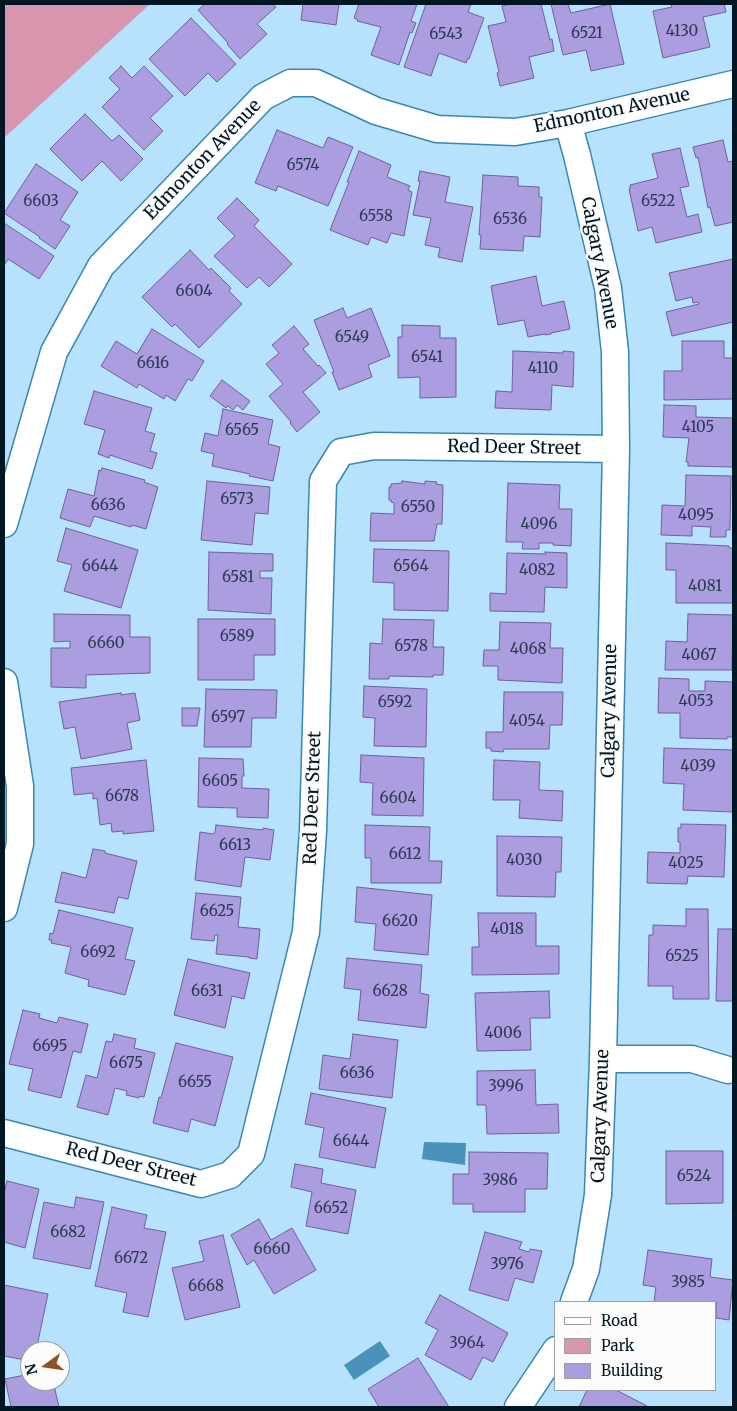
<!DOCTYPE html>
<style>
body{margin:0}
#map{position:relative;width:737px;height:1411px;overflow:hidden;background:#b6e2fd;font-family:Merriweather,serif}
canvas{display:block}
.frame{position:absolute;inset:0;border:5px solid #001622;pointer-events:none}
.legend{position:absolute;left:554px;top:1301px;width:162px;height:90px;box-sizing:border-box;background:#fcfcfc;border:1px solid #97a0a5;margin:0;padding:6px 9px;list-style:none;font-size:15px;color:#001622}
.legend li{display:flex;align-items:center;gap:10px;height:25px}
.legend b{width:25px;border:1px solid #97a0a5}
.north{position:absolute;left:20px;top:1341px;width:50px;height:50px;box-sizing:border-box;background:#fcfcfc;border:1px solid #97a0a5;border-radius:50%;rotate:256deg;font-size:14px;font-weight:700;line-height:20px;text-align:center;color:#001622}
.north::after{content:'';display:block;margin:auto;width:18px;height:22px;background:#91501c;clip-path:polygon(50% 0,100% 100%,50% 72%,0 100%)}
</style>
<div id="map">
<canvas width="737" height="1411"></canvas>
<div class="frame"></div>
<ul class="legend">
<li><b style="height:6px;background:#fff"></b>Road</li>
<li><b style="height:14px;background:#d895ae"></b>Park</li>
<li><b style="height:14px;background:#ac9ce0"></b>Building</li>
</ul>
<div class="north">N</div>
</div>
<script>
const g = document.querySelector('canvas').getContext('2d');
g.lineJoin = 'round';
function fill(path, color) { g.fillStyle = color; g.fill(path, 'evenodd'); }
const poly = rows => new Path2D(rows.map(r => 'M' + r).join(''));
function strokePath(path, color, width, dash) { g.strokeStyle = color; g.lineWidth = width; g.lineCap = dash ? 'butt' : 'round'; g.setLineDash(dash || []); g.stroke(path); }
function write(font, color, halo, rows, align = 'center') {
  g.font = font + ' Merriweather,serif'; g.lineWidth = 5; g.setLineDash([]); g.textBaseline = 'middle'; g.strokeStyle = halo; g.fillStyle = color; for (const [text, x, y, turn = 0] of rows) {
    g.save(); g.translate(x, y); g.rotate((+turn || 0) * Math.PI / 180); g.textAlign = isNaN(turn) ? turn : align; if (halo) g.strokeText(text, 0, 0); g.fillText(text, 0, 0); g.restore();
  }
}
fill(poly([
 [4,4,150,4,4,138]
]), '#d895ae');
fill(poly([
 [424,1142,466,1143,465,1165,422,1159],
 [380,1341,390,1356,354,1380,344,1365]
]), '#4892bb');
const building = poly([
 [205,4,272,4,276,7,257,24,267,34,240,59,227,44,228,43,198,10,205,4],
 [303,4,339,4,336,25,301,20,303,4],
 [359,4,417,4,411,21,416,23,412,33,410,32,399,65,371,55,381,27,357,21,358,20,354,18,359,4],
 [426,4,471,4,468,12,484,18,469,59,468,58,466,63,439,53,431,76,404,67,426,4],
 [510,4,541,4,550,40,552,39,554,51,529,57,534,78,500,86,497,73,499,72,488,26,506,22,502,6,510,4],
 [551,4,568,4,571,13,610,4,624,64,591,71,586,50,563,55,551,4],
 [671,4,724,4,726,12,703,17,710,47,663,58,653,11,672,7,671,4],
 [191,18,236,64,217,82,208,73,185,96,149,59,191,18],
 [121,66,132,78,144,66,173,96,150,118,163,131,144,150,102,107,120,89,109,78,121,66],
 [85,114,112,141,119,135,143,159,121,181,102,161,82,181,50,149,85,114],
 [277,130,323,148,328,137,353,147,328,206,278,186,276,191,255,183,277,130],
 [723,140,728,162,733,161,733,222,715,226,710,207,708,208,698,157,696,158,693,147,723,140],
 [680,148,689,186,680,188,687,217,698,214,702,232,656,243,652,227,638,231,629,189,630,189,630,185,658,178,652,154,680,148],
 [359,151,391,165,387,177,410,186,408,190,412,192,404,236,391,233,387,243,371,237,368,245,330,230,349,182,347,182,359,151],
 [36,164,78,192,60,220,70,226,55,249,39,238,40,237,4,213,36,164],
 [420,171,450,177,445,202,473,207,462,262,438,257,440,248,425,245,431,218,413,215,420,181,418,181,420,171],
 [483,175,518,177,518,186,539,187,539,197,542,197,540,237,524,236,523,251,480,249,481,235,479,235,483,175],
 [237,198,259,220,254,226,292,264,269,287,259,277,247,288,214,256,235,236,217,218,237,198],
 [4,223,54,256,39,279,8,259,5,264,4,263,4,223],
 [190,250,209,270,211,268,231,288,229,291,242,304,199,348,175,324,172,327,142,297,190,250],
 [733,259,733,322,672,336,666,312,699,304,698,302,693,303,692,297,676,301,669,273,733,259],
 [536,276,542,306,564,301,570,329,551,333,551,334,545,335,545,334,528,337,524,320,498,325,491,286,536,276],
 [343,308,347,318,371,308,390,356,368,365,372,377,339,390,332,372,334,372,314,320,343,308],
 [402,325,440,326,440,338,456,338,456,397,420,398,420,377,398,378,398,337,402,337,402,325],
 [294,326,309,344,303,349,318,366,319,365,326,373,303,392,320,412,297,432,290,423,291,422,269,396,283,384,266,364,279,353,272,345,294,326],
 [152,329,204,361,192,381,188,379,175,401,166,395,164,399,139,384,137,388,101,366,116,341,137,354,152,329],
 [682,341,724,341,724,358,733,358,733,399,664,400,664,371,682,371,682,341],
 [513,351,563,353,563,351,574,352,573,387,552,385,551,410,495,408,496,391,512,392,513,351],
 [222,380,250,401,243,410,237,405,233,410,228,406,226,408,210,396,222,380],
 [94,391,152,408,145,431,155,434,150,451,157,453,152,469,110,455,109,458,98,454,105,430,84,424,94,391],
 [664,405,696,406,696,417,733,418,733,467,688,466,688,462,686,462,689,438,663,437,664,405],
 [223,409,273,420,268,444,280,447,273,481,249,476,250,474,212,466,214,454,201,451,205,433,218,436,223,409],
 [102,468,145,480,144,482,158,487,146,529,132,525,131,527,94,516,90,527,60,518,68,489,94,496,99,470,101,471,102,468],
 [686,475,731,476,730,530,726,530,726,537,710,537,711,527,692,526,692,536,661,535,662,505,685,506,686,475],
 [207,481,270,487,268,514,255,513,252,545,201,540,207,481],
 [402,481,425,484,425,481,437,482,436,484,443,485,442,524,437,524,434,541,370,541,371,513,394,514,394,503,391,502,391,500,389,500,389,487,391,487,391,484,402,483,402,481],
 [508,483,560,485,559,509,572,509,571,546,553,545,553,543,539,543,539,549,522,549,523,542,506,542,508,483],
 [66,528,138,550,121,608,64,591,72,565,57,561,66,528],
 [666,543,729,546,729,548,733,548,733,603,676,603,676,570,666,570,666,543],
 [374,549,449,551,448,611,394,610,394,583,373,582,374,549],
 [209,552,273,554,273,571,260,571,260,578,272,578,271,614,208,610,209,552],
 [545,552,567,553,567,588,545,587,544,612,490,611,490,593,506,594,507,553,546,554,545,552],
 [54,614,130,615,130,637,150,637,150,673,86,675,86,688,51,687,51,648,70,648,70,641,54,642,54,614],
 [688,614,733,615,732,670,665,670,666,641,687,642,688,614],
 [198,619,275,619,275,655,254,655,254,680,198,680,198,619],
 [383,619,434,620,433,647,444,647,443,675,433,675,433,677,389,676,389,679,369,679,370,643,382,644,383,619],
 [500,622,551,623,550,648,563,648,562,683,498,680,498,666,483,666,484,650,499,650,500,622],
 [659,678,689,679,689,691,705,691,705,681,733,682,733,737,727,737,727,739,680,738,680,713,658,713,659,678],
 [364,686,427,689,426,747,374,746,375,718,363,717,364,686],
 [206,689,277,690,276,718,252,718,251,747,204,747,206,689],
 [504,692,563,692,562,725,550,725,549,749,504,749,503,752,491,751,491,748,486,748,486,732,503,732,504,692],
 [121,693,121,695,135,693,140,720,127,723,132,749,81,759,75,727,64,729,59,702,121,693],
 [182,708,200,708,197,726,182,726,182,708],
 [664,748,733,750,733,812,683,810,684,784,663,783,664,748],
 [361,755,424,758,423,816,372,815,373,783,360,782,361,755],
 [199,758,243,759,244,776,242,776,242,788,269,789,268,818,237,817,237,808,198,807,199,758],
 [146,760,154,831,123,834,123,831,112,832,111,823,100,825,97,798,93,799,93,793,74,795,71,768,146,760],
 [494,760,540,762,539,790,563,791,562,821,519,818,520,800,493,800,494,760],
 [681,824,726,825,724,877,688,876,687,884,647,883,648,852,680,853,680,842,678,842,678,828,681,828,681,824],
 [216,825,263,830,263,828,274,830,270,860,245,857,241,887,195,880,200,832,213,834,215,832,216,825],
 [365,825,430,827,429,861,442,861,441,883,371,883,371,858,365,858,365,825],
 [497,836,562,837,561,872,556,872,555,897,497,896,497,836],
 [93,849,105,851,105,853,137,861,128,899,118,897,114,913,55,902,62,872,86,878,93,849],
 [357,887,432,895,428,955,374,950,376,924,355,922,357,887],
 [196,893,241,897,238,927,260,929,257,959,249,958,249,957,216,954,218,935,215,935,214,941,191,939,196,893],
 [686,909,708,909,709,999,673,999,673,986,648,986,649,935,653,935,653,925,686,926,686,909],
 [59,910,133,928,125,959,135,961,125,995,88,986,89,980,65,973,71,947,51,943,52,940,49,940,50,933,53,934,59,910],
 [478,913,536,913,536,946,559,946,559,974,472,975,472,947,479,947,478,913],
 [718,929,733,929,733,1001,716,1001,718,929],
 [347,958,422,965,420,993,429,995,426,1028,358,1020,361,990,344,988,347,958],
 [188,959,250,973,244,999,232,996,225,1028,174,1015,188,959],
 [549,991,550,1018,530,1018,531,1050,477,1051,475,993,549,991],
 [23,1010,40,1014,39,1018,57,1023,59,1017,88,1024,81,1053,73,1051,61,1098,28,1090,33,1069,9,1064,23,1010],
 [114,1034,136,1039,134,1048,155,1053,144,1097,139,1096,139,1098,126,1095,127,1091,115,1088,108,1115,77,1107,86,1075,97,1078,106,1041,112,1042,114,1034],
 [353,1034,398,1040,392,1098,319,1089,323,1055,350,1059,353,1034],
 [176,1043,233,1057,215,1126,191,1119,188,1132,153,1123,159,1097,161,1098,176,1043],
 [535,1070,536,1105,558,1104,559,1133,487,1134,486,1105,477,1105,477,1071,535,1070],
 [311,1093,386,1108,375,1168,319,1157,324,1128,305,1124,311,1093],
 [666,1151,723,1151,723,1203,666,1204,666,1151],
 [469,1152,548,1153,547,1189,525,1189,525,1212,473,1212,473,1204,453,1204,453,1174,469,1174,469,1152],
 [295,1164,323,1169,321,1183,356,1190,348,1234,306,1226,312,1192,291,1187,295,1164],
 [7,1181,39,1189,25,1248,4,1242,4,1193,7,1181],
 [76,1197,104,1202,90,1269,33,1258,44,1202,74,1208,76,1197],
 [112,1207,147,1215,144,1228,166,1232,148,1317,123,1312,127,1293,95,1286,112,1207],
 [259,1219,271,1240,292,1228,316,1270,274,1294,254,1260,247,1265,231,1235,259,1219],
 [485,1232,522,1242,519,1249,529,1252,530,1249,542,1251,533,1283,515,1278,508,1301,469,1290,485,1232],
 [223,1235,240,1307,185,1320,172,1268,204,1261,199,1241,223,1235],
 [648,1250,712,1259,710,1277,733,1280,729,1320,716,1318,716,1302,654,1302,656,1287,643,1285,648,1250],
 [4,1285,48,1294,36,1351,30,1351,30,1361,4,1356,4,1285],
 [440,1295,508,1333,493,1362,483,1357,471,1380,425,1355,438,1330,425,1323,440,1295],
 [418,1358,449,1407,379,1407,368,1389,418,1358],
 [30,1374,30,1381,53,1381,59,1407,11,1407,5,1379,30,1374],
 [587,1390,616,1390,647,1406,646,1407,579,1407,587,1390]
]);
fill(building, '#ac9ce0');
strokePath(building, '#6f5f9e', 1);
const street = poly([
 [568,123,577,155,608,288,615,352,616,449,603,1059,598,1195,586,1269,574,1302],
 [4,524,54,352,101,266,263,97,290,83,316,83,376,111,437,129,515,132,568,123,733,84],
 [4,682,20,786,20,844,4,908],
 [603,1059,692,1059,728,1070],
 [4,1133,201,1184,230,1175,251,1154,306,932,313,831,323,481,341,452,374,446,616,449],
 [518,1407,556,1350]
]);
strokePath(street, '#3987b1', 29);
strokePath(street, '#fff', 26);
write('15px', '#2b3852', null, [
 ["4130",682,32],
 ["6521",587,34],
 ["6543",446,35],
 ["6574",303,166],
 ["6603",41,202],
 ["6522",658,202],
 ["6558",376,217],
 ["6536",510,220],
 ["6604",194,292],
 ["6549",352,338],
 ["6541",427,358],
 ["6616",153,364],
 ["4110",543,369],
 ["4105",698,428],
 ["6565",242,431],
 ["6573",237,500],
 ["6636",108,506],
 ["6550",418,508],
 ["4095",696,516],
 ["4096",539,525],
 ["6644",100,567],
 ["6564",411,567],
 ["4082",537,571],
 ["6581",238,578],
 ["4081",705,587],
 ["6589",237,637],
 ["6660",106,644],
 ["6578",411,647],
 ["4068",528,650],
 ["4067",699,656],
 ["4053",696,702],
 ["6592",395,703],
 ["6597",228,718],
 ["4054",527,722],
 ["4039",698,767],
 ["6605",220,782],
 ["6678",122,797],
 ["6604",398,799],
 ["6613",235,846],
 ["6612",405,855],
 ["4030",524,861],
 ["4025",686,864],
 ["6625",217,912],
 ["6620",400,922],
 ["4018",507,930],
 ["6692",98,953],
 ["6525",682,957],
 ["6631",207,992],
 ["6628",390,992],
 ["4006",503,1034],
 ["6695",50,1047],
 ["6675",126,1064],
 ["6636",357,1074],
 ["6655",195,1083],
 ["3996",506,1087],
 ["6644",351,1142],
 ["6524",694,1177],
 ["3986",500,1181],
 ["6652",331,1209],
 ["6682",68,1233],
 ["6660",272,1250],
 ["6672",131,1259],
 ["3976",507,1265],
 ["3985",688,1283],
 ["6668",206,1287],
 ["3964",467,1344]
]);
write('18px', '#001622', '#fcfcfc', [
 ["Edmonton Avenue",612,111,-12],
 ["Edmonton Avenue",203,160,-46],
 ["Calgary Avenue",599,263,79],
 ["Red Deer Street",514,448,1],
 ["Calgary Avenue",610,711,-89],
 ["Red Deer Street",313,798,-88],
 ["Calgary Avenue",601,1116,-88],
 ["Red Deer Street",131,1165,14]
]);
</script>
